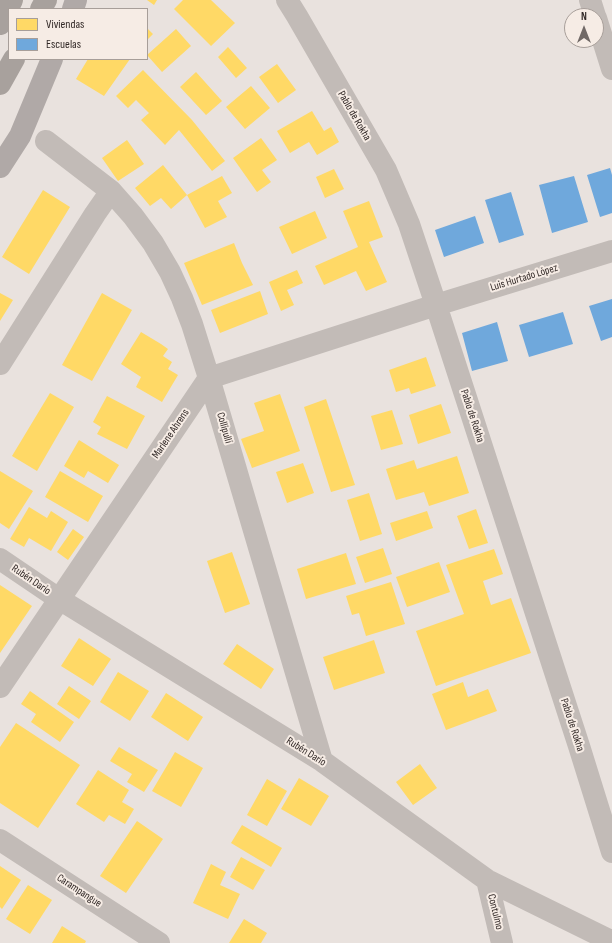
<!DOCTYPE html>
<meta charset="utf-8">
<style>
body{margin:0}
#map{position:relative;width:612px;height:943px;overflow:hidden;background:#e9e2de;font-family:"Sofia Sans Condensed",sans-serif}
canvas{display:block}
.legend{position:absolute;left:8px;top:8px;width:140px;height:52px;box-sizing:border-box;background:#f6ece5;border:1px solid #a79e99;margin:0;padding:5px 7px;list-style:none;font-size:12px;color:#312826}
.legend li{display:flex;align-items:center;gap:8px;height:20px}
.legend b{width:20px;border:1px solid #a79e99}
.north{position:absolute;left:564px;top:8px;width:40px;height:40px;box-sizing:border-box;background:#f6ece5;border:1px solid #a79e99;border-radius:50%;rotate:0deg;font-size:11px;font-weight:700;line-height:16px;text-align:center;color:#312826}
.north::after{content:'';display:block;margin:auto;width:14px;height:18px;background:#716966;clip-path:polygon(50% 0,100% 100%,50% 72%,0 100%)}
</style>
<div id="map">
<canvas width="612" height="943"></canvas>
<ul class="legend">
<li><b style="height:11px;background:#ffd966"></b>Viviendas</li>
<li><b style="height:11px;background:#6fa8dc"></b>Escuelas</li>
</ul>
<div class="north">N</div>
</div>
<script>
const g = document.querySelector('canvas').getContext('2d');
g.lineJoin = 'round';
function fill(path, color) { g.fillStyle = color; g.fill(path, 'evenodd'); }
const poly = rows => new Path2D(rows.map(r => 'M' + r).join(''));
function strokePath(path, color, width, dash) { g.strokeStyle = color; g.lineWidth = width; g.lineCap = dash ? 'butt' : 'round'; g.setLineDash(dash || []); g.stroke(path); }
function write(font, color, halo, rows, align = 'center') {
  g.font = font + ' "Sofia Sans Condensed",sans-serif'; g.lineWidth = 4; g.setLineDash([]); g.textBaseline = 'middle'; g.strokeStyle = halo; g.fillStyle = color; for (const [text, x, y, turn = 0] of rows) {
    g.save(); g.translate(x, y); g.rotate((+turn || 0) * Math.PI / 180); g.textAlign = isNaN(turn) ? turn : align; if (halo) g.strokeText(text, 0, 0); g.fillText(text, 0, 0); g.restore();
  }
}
fill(poly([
 [147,0,157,0,154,5],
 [183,0,211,0,235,23,211,46,174,9],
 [147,28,153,34,147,40],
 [176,29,191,46,162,72,147,55],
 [228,47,247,68,236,78,218,57],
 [88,59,130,59,104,96,76,79],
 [277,64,296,90,278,103,259,77],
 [143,70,192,120,225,161,212,171,179,130,165,145,141,120,149,113,136,100,128,108,116,96],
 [196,72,222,101,206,115,180,87],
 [251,86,270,108,245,129,226,107],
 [312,111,324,131,331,127,339,142,317,155,309,142,290,153,277,131],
 [261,138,277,160,262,170,271,182,257,192,233,158],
 [127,140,144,164,118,181,102,158],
 [163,165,187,195,171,209,161,198,150,206,135,188],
 [334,169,344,189,325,198,316,177],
 [222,176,232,193,218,201,227,217,205,228,187,195],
 [43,190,70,207,29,274,2,257],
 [369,201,383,237,369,242,387,282,366,291,356,271,324,285,315,266,358,247,343,211],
 [315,211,327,238,292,254,279,227],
 [234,243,242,263,253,285,202,305,184,263],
 [297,270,303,283,287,290,294,305,281,311,269,282],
 [260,291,268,314,220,333,211,310],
 [0,293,13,300,0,321],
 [102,293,132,310,92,381,62,365],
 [141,332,161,344,168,349,163,356,172,362,168,369,178,375,162,402,136,387,141,377,121,364],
 [426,357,436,386,411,394,409,388,396,392,389,370],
 [50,393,74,407,37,471,12,456],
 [280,394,300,451,252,468,241,439,264,431,254,403],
 [107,396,145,416,127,449,97,434,101,427,93,422],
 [326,399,355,485,331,492,304,407],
 [441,404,451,433,418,444,409,415],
 [392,410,403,444,381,450,371,416],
 [79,440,119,465,108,483,88,471,84,478,64,466],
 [457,456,469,493,429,506,424,492,396,500,386,469,414,460,417,469],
 [303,463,314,493,287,503,276,472],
 [0,471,33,491,9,529,0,523],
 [60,471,103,496,88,522,45,497],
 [369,493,382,534,360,541,347,500],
 [29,507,47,518,51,511,68,522,51,551,29,538,24,547,10,539],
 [476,509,488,543,469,549,457,516],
 [427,511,433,528,396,541,390,523],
 [73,529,84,537,68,560,57,552],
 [383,548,392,574,365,583,356,557],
 [494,549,503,574,483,581,491,605,511,598,531,653,436,686,416,631,464,614,446,565],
 [232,552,250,604,225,613,207,561],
 [346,553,356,584,306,599,297,569],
 [439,562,450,592,407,607,396,577],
 [391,582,405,624,366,636,359,613,352,615,346,596],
 [0,585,32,606,0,653],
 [79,638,111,659,93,686,61,666],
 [374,640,385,673,334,690,323,657],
 [237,644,274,669,261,689,223,664],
 [118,672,149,691,130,721,100,702],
 [463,682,468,697,488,689,497,711,446,730,432,694],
 [69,686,91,701,79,719,57,704],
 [30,691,74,722,60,742,31,722,36,714,21,704],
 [166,693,203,717,188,741,151,717],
 [16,723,80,765,38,828,0,803,0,747],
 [119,747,158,770,144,792,127,782,132,774,110,761],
 [175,752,203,768,181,807,152,791],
 [420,764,437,788,413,805,396,782],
 [98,770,129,790,122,802,134,809,125,824,109,815,104,822,76,804],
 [299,778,329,796,311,826,281,809],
 [267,779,287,791,267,826,247,815],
 [137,821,163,839,126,893,100,876],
 [242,825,282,848,271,867,231,843],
 [241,857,265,870,253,890,230,877],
 [211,864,226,872,220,885,240,894,228,919,193,903],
 [0,866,21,880,2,909,0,907],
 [28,885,52,900,30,934,6,919],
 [244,919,267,933,261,943,229,943],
 [62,926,86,941,85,943,52,943]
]), '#ffd966');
fill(poly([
 [610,168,612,175,612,213,600,217,587,175],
 [574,176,588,222,552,233,539,185],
 [511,192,524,235,499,243,485,200],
 [475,216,484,243,444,257,435,230],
 [612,299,612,337,601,341,589,306],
 [563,312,573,344,529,357,519,325],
 [497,322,508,361,472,371,462,333]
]), '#6fa8dc');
strokePath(poly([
 [287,0,297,16,386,170,409,224,436,305,579,746,612,852],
 [590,0,595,16],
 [596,18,612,69],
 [46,141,111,191,133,216,153,243,170,272,182,298,192,324,209,378,322,761],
 [0,364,95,214,111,191],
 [0,559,59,599,322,761,487,880,609,940,612,940],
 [0,687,209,378,436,305,612,251],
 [0,840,159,943],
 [487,880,502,943]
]), '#c2bbb7', 22);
strokePath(poly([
 [73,9,76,0],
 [0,167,20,136,52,59]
]), '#b0a9a7', 22);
strokePath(poly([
 [41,9,46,0],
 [0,24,12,0],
 [0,84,14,59]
]), '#a8a19d', 22);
write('11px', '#312826', '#f6ece5', [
 ["Pablo de Rokha",354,116,60],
 ["Luis Hurtado López",524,278,-17],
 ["Pablo de Rokha",472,416,72],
 ["Collipulli",224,428,74],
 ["Marlene Ahrens",171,434,-56],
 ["Rubén Darío",31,580,34],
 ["Pablo de Rokha",572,725,72],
 ["Rubén Darío",306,752,32],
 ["Carampangue",79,891,33],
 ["Contulmo",495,912,76]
]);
</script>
